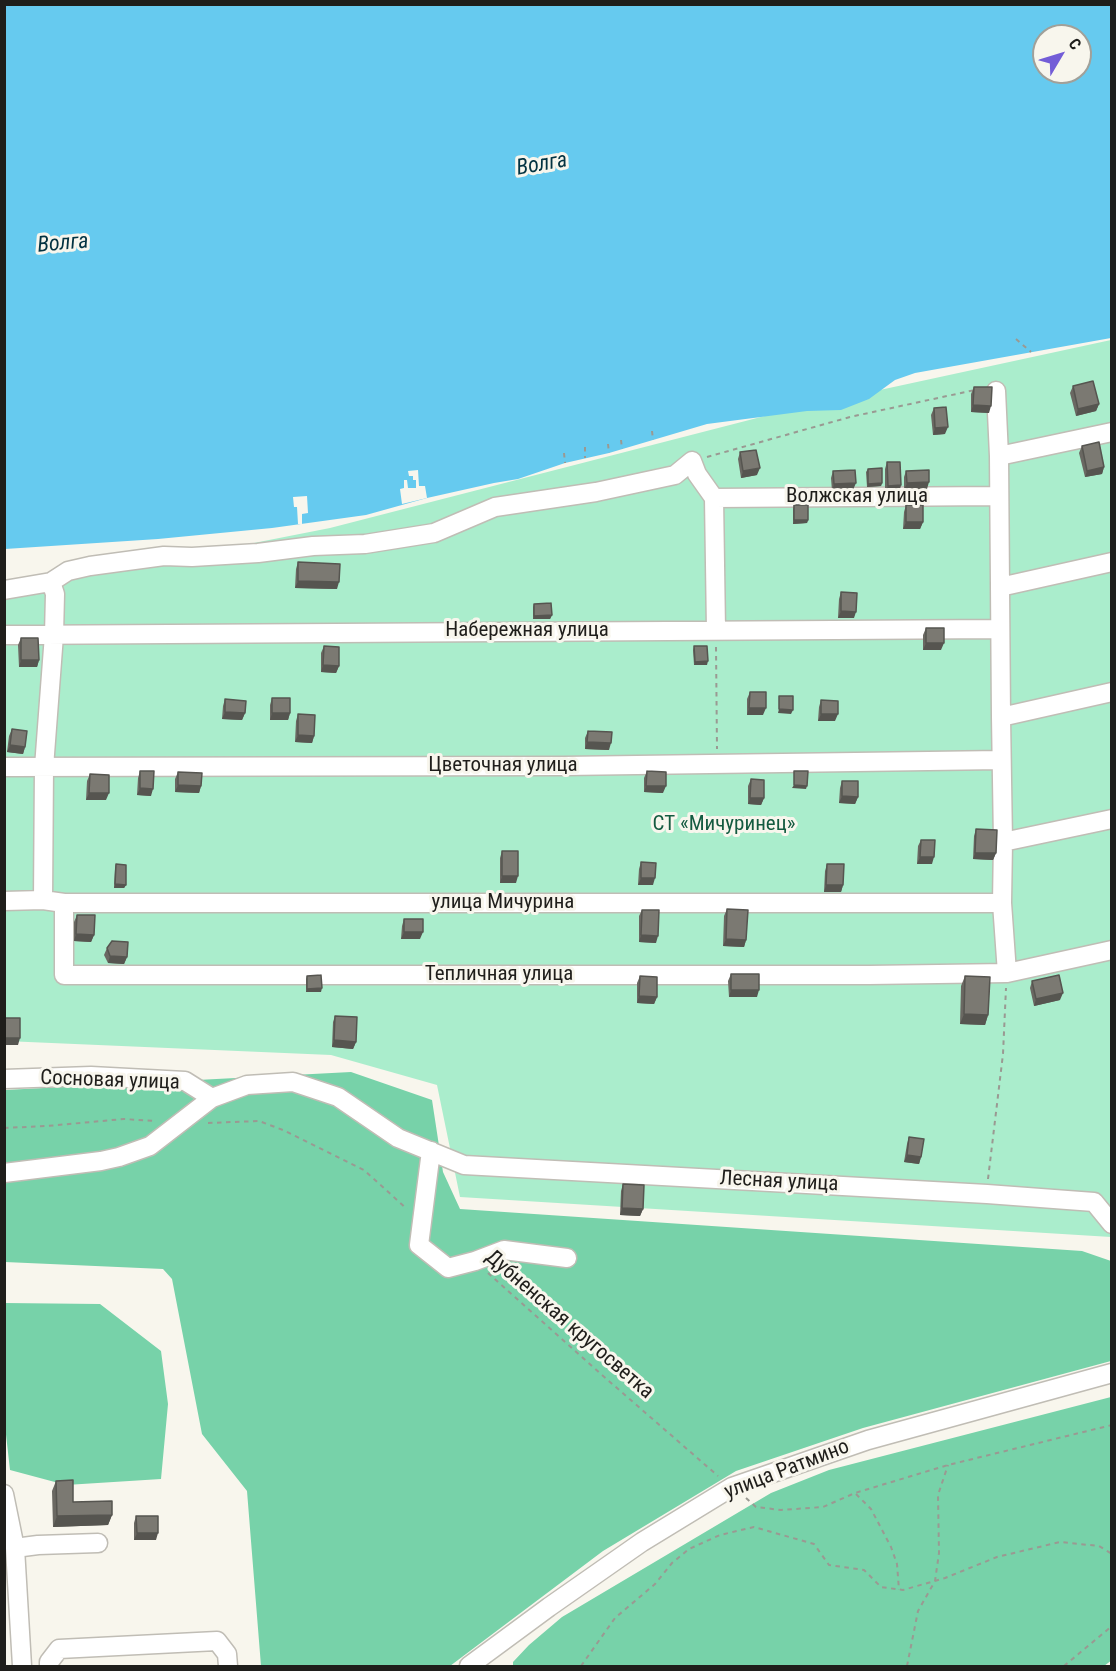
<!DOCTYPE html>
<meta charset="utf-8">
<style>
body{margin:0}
#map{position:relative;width:1116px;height:1671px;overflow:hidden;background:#f8f6ed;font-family:"Roboto Condensed",sans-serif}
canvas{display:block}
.frame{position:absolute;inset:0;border:6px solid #1f1e1b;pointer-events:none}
.north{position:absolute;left:1032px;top:24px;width:60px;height:60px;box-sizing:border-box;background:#f8f6ed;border:2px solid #a1a099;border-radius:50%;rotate:52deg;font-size:16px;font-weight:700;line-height:24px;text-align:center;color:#1f1e1b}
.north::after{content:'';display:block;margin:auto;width:21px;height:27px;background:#735dd7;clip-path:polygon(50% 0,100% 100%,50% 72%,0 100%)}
</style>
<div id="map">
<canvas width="1116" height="1671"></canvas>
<div class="frame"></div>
<div class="north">С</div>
</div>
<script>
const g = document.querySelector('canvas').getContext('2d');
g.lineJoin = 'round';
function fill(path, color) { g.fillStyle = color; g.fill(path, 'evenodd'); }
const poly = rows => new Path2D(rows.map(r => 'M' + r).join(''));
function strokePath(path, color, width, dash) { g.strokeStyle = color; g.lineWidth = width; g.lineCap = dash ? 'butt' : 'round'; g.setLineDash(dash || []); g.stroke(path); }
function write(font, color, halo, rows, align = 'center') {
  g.font = font + ' "Roboto Condensed",sans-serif'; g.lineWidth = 6; g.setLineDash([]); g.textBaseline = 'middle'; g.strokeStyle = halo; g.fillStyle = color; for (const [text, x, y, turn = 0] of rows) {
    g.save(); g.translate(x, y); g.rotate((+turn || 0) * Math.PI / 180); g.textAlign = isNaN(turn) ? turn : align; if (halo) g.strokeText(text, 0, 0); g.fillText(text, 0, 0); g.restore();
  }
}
fill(poly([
 [1111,340,1111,1237,460,1197,437,1085,331,1055,5,1041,5,592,330,528,792,409]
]), '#aaedcc');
fill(poly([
 [351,1072,432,1100,443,1172,460,1209,1082,1251,1111,1261,1111,1361,863,1428,736,1471,603,1551,450,1666,261,1666,247,1491,202,1434,172,1279,163,1269,5,1262,5,1090],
 [4,1303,100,1304,161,1351,168,1404,161,1479,66,1485,10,1470,4,1417],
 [1111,1397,1112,1660,1104,1666,513,1666,513,1662,529,1645,562,1617,771,1493,829,1470]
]), '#77d2a9');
fill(poly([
 [5,5,1111,5,1111,338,915,373,895,380,869,399,841,410,807,411,707,424,609,453,565,463,518,479,494,483,427,498,366,515,272,528,158,539,5,549],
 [1044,36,1080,36,1080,72,1044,72]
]), '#66caef');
fill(poly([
 [418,470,419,486,425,486,427,498,402,504,400,489,404,488,404,480,407,480,408,488,416,488,416,480,413,480,413,476,409,476,408,471],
 [307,496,308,513,302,514,302,524,298,524,297,507,294,507,293,497]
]), '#f8f6ed');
const minor = poly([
 [996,391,999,456,1001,717,1003,842,1002,903,1007,973],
 [999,456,1112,432],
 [714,498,999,496],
 [1000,587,1112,562],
 [4,590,51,582,68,571,90,566,164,556,192,557,258,553,313,546,365,544,434,533,495,507,596,492,675,475,692,461,697,474,714,498,716,630],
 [4,635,1000,629],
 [1001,717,1112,692],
 [4,767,564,766,1001,760],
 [1003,842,1112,819],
 [43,900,44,767,54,635,55,594,51,582],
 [4,901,43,900,64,903,1002,903],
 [64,903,64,975,869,975,1007,973,1112,950],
 [4,1079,91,1076,185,1081,212,1098],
 [431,1151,419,1245,448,1268,475,1261,504,1250,567,1258],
 [4,1173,101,1161,119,1157,150,1146,212,1098,247,1085,293,1082,338,1097,398,1138,464,1165,987,1194,1094,1202,1112,1224],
 [4,1494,15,1548],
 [22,1666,15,1548,38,1545,98,1543],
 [49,1666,49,1662,59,1649,217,1641,227,1654,228,1666],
 [469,1666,549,1607,642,1542,732,1487,868,1440,1112,1373]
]);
strokePath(minor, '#c0bdb5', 21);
strokePath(poly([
 [1016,339,1031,352],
 [652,431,653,440],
 [621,440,622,449],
 [608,444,609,453],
 [585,447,585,458],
 [564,453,565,463],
 [707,457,850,417,975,390],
 [716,647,717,749],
 [208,1123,259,1121,283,1130,364,1170,407,1209],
 [4,1128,47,1126,124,1119,154,1121],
 [988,1179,1003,1054,1006,988],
 [488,1273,602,1375,718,1476],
 [856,1494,871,1509,891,1547,897,1564,899,1590],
 [746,1498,756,1507,781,1510,823,1507,855,1493,948,1465,1112,1425],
 [581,1666,615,1618,655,1584,672,1563,689,1549,720,1535,754,1527,814,1544,829,1565,864,1570,881,1587,903,1590,945,1578,997,1557,1060,1542,1099,1546,1112,1554],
 [907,1666,918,1611,935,1581,939,1553,938,1495,948,1465],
 [1064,1666,1112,1626]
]), '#9a9992', 2, [4.5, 4.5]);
strokePath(minor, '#fff', 18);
fill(poly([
 [1073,386,1099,404,1096,411,1076,416,1070,393],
 [974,387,989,413,971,412,971,394],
 [934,408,945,434,933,435,931,415],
 [1082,446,1104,467,1102,474,1085,477,1079,453],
 [740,452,757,475,741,478,738,459],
 [887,462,901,485,899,492,885,493,885,469],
 [868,469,882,483,881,486,867,487,866,472],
 [833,471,853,490,832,491,831,478],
 [906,471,927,489,904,490,904,477],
 [794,505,808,520,807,523,793,524,793,509],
 [906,505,923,522,920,529,903,529,904,512],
 [298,562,337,589,295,588,296,569],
 [841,592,854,618,838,618,839,599],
 [534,604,552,615,550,619,533,619,533,607],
 [926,628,941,650,923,650,923,635],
 [21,638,39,660,37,667,19,667,18,645],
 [324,646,339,666,336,673,321,672,321,653],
 [694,646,707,665,694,665,693,650],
 [750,692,763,715,747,715,747,699],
 [272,698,290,713,288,720,270,720,270,705],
 [225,699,245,713,242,720,222,719,223,706],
 [821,700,835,721,818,721,819,707],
 [298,714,314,736,312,743,295,742,296,721],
 [12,729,25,747,23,754,7,752,9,736],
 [588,731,609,750,585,749,585,738],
 [140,771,151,796,137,795,138,778],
 [647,771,663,793,644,792,644,778],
 [178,772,201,786,199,793,175,792,175,779],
 [90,774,106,800,86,800,87,781],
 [751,779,764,798,761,805,748,804,748,786],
 [842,781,858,797,855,804,839,803,840,788],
 [976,829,996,853,993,860,973,859,974,836],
 [921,840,932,864,917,864,918,846],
 [502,851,516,883,500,883,500,858],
 [641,862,653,885,638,885,639,869],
 [116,864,126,885,124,888,114,888,115,868],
 [827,864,843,885,841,892,824,892,825,871],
 [727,909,746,940,744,947,723,946,724,916],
 [642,910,656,943,639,942,639,916],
 [77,915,94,935,91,942,74,941,74,922],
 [404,919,420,939,401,939,402,926],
 [107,948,127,957,124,964,108,963,104,955],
 [731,974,757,997,729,997,728,981],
 [307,976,321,992,306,992,306,979],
 [640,976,657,997,654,1004,637,1003,637,983],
 [965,976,988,1015,985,1025,960,1024,961,986],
 [1032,981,1060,1000,1034,1006,1030,988],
 [335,1016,356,1042,353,1049,332,1047,333,1022],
 [909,1137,921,1157,919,1164,904,1162,907,1144],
 [623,1184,643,1209,640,1216,620,1215,621,1191],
 [56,1481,73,1502,112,1515,108,1525,53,1527,52,1491],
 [136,1516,156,1540,134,1540,134,1523]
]), '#6a6862');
fill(poly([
 [1099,404,1096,411,1076,416,1078,409],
 [973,405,991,406,989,413,971,412],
 [948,427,945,434,933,435,935,428],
 [1104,467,1102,474,1085,477,1087,471],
 [760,468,757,475,741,478,743,471],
 [929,482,927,489,904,490,907,483],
 [856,483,853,490,832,491,834,484],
 [882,483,881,486,867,487,868,484],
 [901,485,899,492,885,493,888,486],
 [794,520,808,520,807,523,793,524],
 [906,522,923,522,920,529,903,529],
 [298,581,339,582,337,589,295,588],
 [841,611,856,612,854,618,838,618],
 [552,615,550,619,533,619,534,616],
 [926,643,944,643,941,650,923,650],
 [21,660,39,660,37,667,19,667],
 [708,661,707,665,694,665,695,662],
 [323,665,339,666,336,673,321,672],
 [749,708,766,708,763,715,747,715],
 [779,709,793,710,791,714,778,713],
 [225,712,245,713,242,720,222,719],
 [272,713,290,713,288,720,270,720],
 [821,714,838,714,835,721,818,721],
 [298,735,314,736,312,743,295,742],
 [587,742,611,743,609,750,585,749],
 [10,745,25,747,23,754,7,752],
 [178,785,201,786,199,793,175,792],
 [794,785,807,786,806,789,792,788],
 [646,786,666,786,663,793,644,792],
 [140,788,153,789,151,796,137,795],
 [89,793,109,793,106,800,86,800],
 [842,796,858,797,855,804,839,803],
 [750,798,764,798,761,805,748,804],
 [975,853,996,853,993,860,973,859],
 [920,857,934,857,932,864,917,864],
 [502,876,518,876,516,883,500,883],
 [641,878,655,878,653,885,638,885],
 [115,884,126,885,124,888,114,888],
 [826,885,843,885,841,892,824,892],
 [404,932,423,932,420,939,401,939],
 [76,934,94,935,91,942,74,941],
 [641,935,658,936,656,943,639,942],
 [726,939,746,940,744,947,723,946],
 [110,956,127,957,124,964,108,963],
 [322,988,321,992,306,992,307,989],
 [731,990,759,990,757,997,729,997],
 [1063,993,1060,1000,1034,1006,1036,999],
 [639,996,657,997,654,1004,637,1003],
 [964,1014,988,1015,985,1025,960,1024],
 [4,1038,20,1038,18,1045,4,1045],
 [334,1040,356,1042,353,1049,332,1047],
 [907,1155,921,1157,919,1164,904,1162],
 [622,1208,643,1209,640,1216,620,1215],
 [112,1515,108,1525,53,1527,57,1516],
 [137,1533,158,1533,156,1540,134,1540]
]), '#565550');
const building = poly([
 [1093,381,1099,404,1078,409,1073,386,1093,381],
 [974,387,992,387,991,406,973,405,974,387],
 [946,407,948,427,935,428,934,408,946,407],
 [1099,442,1104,467,1087,471,1082,446,1099,442],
 [756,450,760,468,743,471,740,452,756,450],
 [887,462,900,462,901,485,888,486,887,462],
 [882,468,882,483,868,484,868,469,882,468],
 [855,470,856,483,834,484,833,471,855,470],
 [929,470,929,482,907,483,906,471,929,470],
 [794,505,808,505,808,520,794,520,794,505],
 [906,505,923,505,923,522,906,522,906,505],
 [298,562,340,564,339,582,298,581,298,562],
 [841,592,857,593,856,612,841,611,841,592],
 [551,603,552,615,534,616,534,604,551,603],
 [926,628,944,628,944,643,926,643,926,628],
 [21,638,38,638,39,660,21,660,21,638],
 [324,646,339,647,339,666,323,665,324,646],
 [694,646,707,646,708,661,695,662,694,646],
 [750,692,766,692,766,708,749,708,750,692],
 [779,696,793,696,793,710,779,709,779,696],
 [272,698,290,698,290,713,272,713,272,698],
 [225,699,246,701,245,713,225,712,225,699],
 [821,700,838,701,838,714,821,714,821,700],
 [298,714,315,715,314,736,298,735,298,714],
 [12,729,27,731,25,747,10,745,12,729],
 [588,731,612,732,611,743,587,742,588,731],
 [140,771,154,771,153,789,140,788,140,771],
 [647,771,666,772,666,786,646,786,647,771],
 [794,771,808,771,807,786,794,785,794,771],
 [178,772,202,773,201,786,178,785,178,772],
 [90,774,109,775,109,793,89,793,90,774],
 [751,779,764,780,764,798,750,798,751,779],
 [842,781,858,781,858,797,842,796,842,781],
 [976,829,997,830,996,853,975,853,976,829],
 [921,840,935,840,934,857,920,857,921,840],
 [502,851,518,851,518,876,502,876,502,851],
 [641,862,656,863,655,878,641,878,641,862],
 [116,864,126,865,126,885,115,884,116,864],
 [827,864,844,864,843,885,826,885,827,864],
 [727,909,748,910,746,940,726,939,727,909],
 [642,910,659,910,658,936,641,935,642,910],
 [77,915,95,915,94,935,76,934,77,915],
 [404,919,423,919,423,932,404,932,404,919],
 [112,941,128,942,127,957,110,956,107,948,112,941],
 [731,974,759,974,759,990,731,990,731,974],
 [321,975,322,988,307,989,307,976,321,975],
 [1059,975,1063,993,1036,999,1032,981,1059,975],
 [640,976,657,977,657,997,639,996,640,976],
 [965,976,990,977,988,1015,964,1014,965,976],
 [335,1016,357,1017,356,1042,334,1040,335,1016],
 [4,1018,20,1018,20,1038,4,1038,4,1018],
 [909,1137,924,1139,921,1157,907,1155,909,1137],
 [623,1184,644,1185,643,1209,622,1208,623,1184],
 [73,1480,73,1502,112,1501,112,1515,57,1516,56,1481,73,1480],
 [136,1516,158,1516,158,1533,137,1533,136,1516]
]);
fill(building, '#7b7972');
strokePath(building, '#565550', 1.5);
write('21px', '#1f1e1b', '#f8f6ed', [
 ["Волжская улица",857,497],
 ["Набережная улица",527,631],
 ["Цветочная улица",503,766],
 ["улица Мичурина",503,903],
 ["Тепличная улица",499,975],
 ["Сосновая улица",110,1081,2],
 ["Лесная улица",779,1182,3],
 ["Дубненская кругосветка",569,1325,41],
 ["улица Ратмино",787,1470,-21]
]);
write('21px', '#145b40', '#f8f6ed', [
 ["СТ «Мичуринец»",724,825]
]);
write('italic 22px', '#033342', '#f8f6ed', [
 ["Волга",542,165,-10],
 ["Волга",63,244,-5]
]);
</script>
